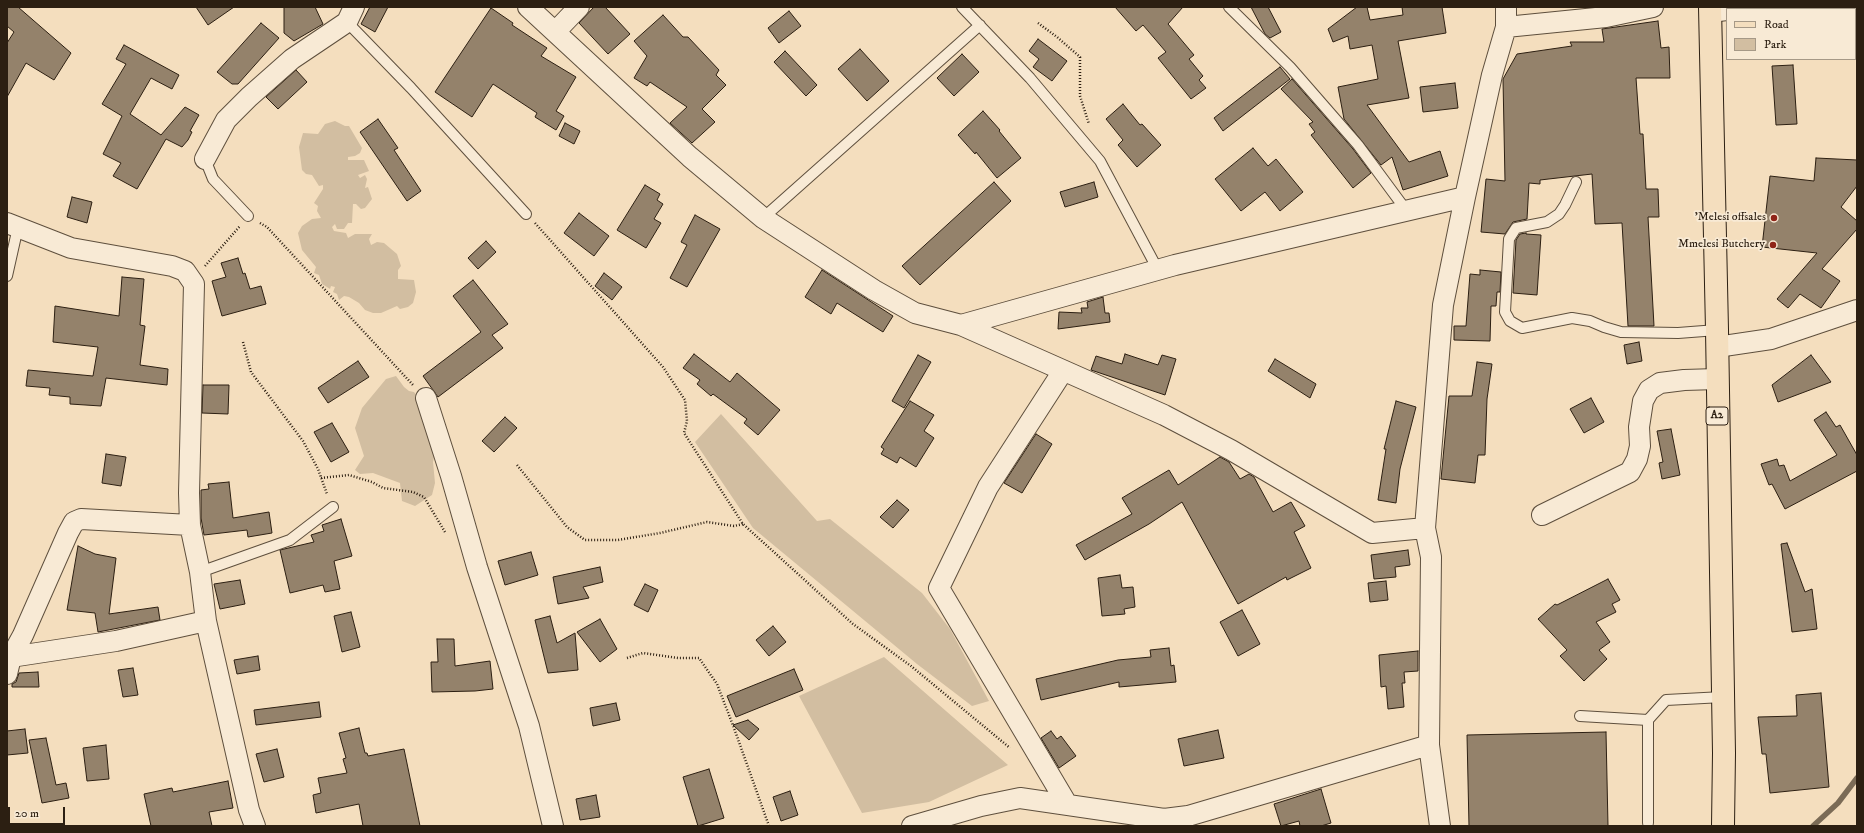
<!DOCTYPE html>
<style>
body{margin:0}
#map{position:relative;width:1864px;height:833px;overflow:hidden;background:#f4debe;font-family:"IM FELL DW Pica",serif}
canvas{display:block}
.frame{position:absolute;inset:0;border:8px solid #2c1f12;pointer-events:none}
.legend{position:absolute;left:1726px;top:8px;width:130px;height:52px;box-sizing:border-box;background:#f8ead5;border:1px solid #a69987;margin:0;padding:5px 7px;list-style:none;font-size:12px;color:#2c1f12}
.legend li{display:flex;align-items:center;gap:8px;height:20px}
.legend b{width:20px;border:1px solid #a69987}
.scale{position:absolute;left:8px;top:807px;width:57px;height:18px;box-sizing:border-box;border:2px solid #2c1f12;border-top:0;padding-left:5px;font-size:12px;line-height:14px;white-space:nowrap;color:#2c1f12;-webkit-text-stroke:3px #f8ead5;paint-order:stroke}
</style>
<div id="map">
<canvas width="1864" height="833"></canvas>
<div class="frame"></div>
<ul class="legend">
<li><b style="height:5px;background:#f4debe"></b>Road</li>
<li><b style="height:11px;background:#d2bea1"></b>Park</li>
</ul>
<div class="scale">20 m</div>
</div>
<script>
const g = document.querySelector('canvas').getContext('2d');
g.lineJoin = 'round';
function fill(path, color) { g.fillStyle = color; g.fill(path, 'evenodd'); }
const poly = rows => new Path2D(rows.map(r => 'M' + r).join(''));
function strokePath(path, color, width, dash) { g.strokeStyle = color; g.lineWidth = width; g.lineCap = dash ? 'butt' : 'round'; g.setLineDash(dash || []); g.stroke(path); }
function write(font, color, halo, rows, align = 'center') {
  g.font = font + ' "IM FELL DW Pica",serif'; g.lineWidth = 3.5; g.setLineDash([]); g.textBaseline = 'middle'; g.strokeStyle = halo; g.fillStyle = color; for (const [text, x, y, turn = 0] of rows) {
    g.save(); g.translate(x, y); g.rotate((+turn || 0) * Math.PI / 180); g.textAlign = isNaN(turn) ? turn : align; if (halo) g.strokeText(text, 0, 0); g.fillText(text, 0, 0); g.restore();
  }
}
fill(poly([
 [335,121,345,126,349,126,362,148,360,153,355,156,348,157,348,160,364,160,369,171,358,175,360,178,365,175,367,179,365,188,368,187,372,199,365,208,361,209,356,204,353,204,352,223,348,223,344,229,337,229,335,224,332,227,334,231,346,233,348,238,355,234,372,234,369,239,371,245,377,242,384,243,397,254,401,266,398,270,398,279,414,280,416,292,413,303,408,307,400,309,397,306,381,313,373,313,365,310,359,303,349,297,344,296,339,300,337,294,333,292,335,287,331,286,330,289,327,287,322,284,319,275,314,273,316,267,302,250,298,233,302,226,312,219,321,218,317,211,318,206,314,203,323,189,323,185,319,186,312,175,306,174,302,170,299,147,303,133,318,134,325,124],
 [396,376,404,387,409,391,414,392,419,398,435,453,433,462,435,483,432,495,415,506,402,501,400,483,373,473,360,474,355,470,364,456,355,428,362,408,386,379],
 [721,414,817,521,830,519,922,593,950,629,989,701,972,706,917,664,753,528,695,442],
 [884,657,1008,765,929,802,862,813,799,696]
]), '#d2bea1');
strokePath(poly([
 [1813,826,1838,803,1857,778]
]), '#7b6b56', 5.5);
const building = poly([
 [7,7,18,7,71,53,54,80,26,63,7,97,7,43,14,32,7,26,7,7],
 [196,7,234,7,208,25,196,7],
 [284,7,315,7,323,24,294,41,284,33,284,7],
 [370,7,388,7,375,32,361,24,370,7],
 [594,7,605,7,630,34,608,54,579,23,594,7],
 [1115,7,1183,7,1168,24,1194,55,1189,59,1203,76,1199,80,1206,88,1191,99,1158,58,1166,52,1143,25,1136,31,1115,7],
 [1251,7,1268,7,1281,32,1270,38,1265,34,1251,7],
 [1357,7,1367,7,1370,20,1403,15,1402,7,1442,7,1446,33,1398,41,1409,98,1367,105,1409,162,1440,151,1448,176,1403,190,1392,157,1381,165,1344,119,1338,87,1378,79,1372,45,1350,49,1348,36,1333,42,1328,29,1357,7],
 [491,8,513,23,512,25,547,48,541,56,576,77,556,111,564,116,556,130,535,117,537,113,493,84,472,117,435,92,491,8],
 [789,11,801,26,779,43,768,28,789,11],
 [663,15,683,37,688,37,719,70,716,75,726,85,702,109,715,122,692,143,670,123,687,107,650,82,647,86,634,78,647,56,634,41,663,15],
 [1658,21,1661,48,1669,47,1670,78,1636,78,1640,134,1643,134,1646,189,1658,189,1659,217,1648,217,1654,326,1628,326,1622,223,1595,224,1592,174,1540,180,1540,184,1529,183,1527,219,1513,222,1505,234,1481,232,1486,179,1505,181,1503,79,1517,54,1572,46,1570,42,1604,42,1602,29,1658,21],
 [261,23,279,38,238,84,232,84,217,72,261,23],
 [1038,39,1067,61,1052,81,1033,67,1039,59,1029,51,1038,39],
 [124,45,179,75,172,89,151,78,130,114,161,135,185,107,199,115,190,131,192,132,188,140,182,147,166,139,137,189,113,176,121,163,103,154,122,116,102,104,126,64,116,59,124,45],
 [860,49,889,81,867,101,838,69,860,49],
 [785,51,817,85,806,96,774,62,785,51],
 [962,54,979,72,954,96,937,78,962,54],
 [1793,65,1797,124,1776,125,1772,66,1793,65],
 [1280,67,1290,79,1223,131,1214,118,1280,67],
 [296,70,307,82,278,109,266,97,296,70],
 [1292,79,1353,149,1371,173,1353,188,1311,135,1315,132,1309,124,1313,122,1281,89,1292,79],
 [1455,83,1458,108,1423,112,1420,87,1455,83],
 [1123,104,1140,125,1142,124,1161,145,1137,167,1118,145,1123,140,1106,119,1123,104],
 [983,111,1000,130,999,131,1021,158,997,178,976,152,975,154,958,135,983,111],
 [378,119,398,148,394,150,421,191,407,201,360,132,378,119],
 [565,123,580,131,574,144,559,136,565,123],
 [1253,148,1268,166,1276,159,1303,192,1280,211,1265,192,1241,211,1215,179,1253,148],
 [1816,158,1857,160,1857,186,1841,207,1857,221,1857,229,1822,269,1840,281,1821,308,1800,294,1788,308,1777,299,1817,253,1762,247,1770,176,1814,181,1816,158],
 [994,182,1011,201,920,285,902,266,994,182],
 [1094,182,1098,197,1065,207,1060,192,1094,182],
 [645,185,660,194,657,200,663,204,654,219,661,223,646,248,617,230,645,185],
 [72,197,92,202,87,223,67,217,72,197],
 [579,213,609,236,594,256,564,233,579,213],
 [695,215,720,229,687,287,670,278,687,245,681,242,695,215],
 [1526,233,1526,234,1541,235,1537,295,1513,293,1516,240,1520,234,1526,233],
 [486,241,496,252,478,269,468,258,486,241],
 [238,258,243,274,245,273,250,289,261,286,266,304,222,316,212,281,226,277,221,263,238,258],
 [822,270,893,316,883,332,837,303,831,314,805,297,822,270],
 [1480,270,1501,272,1500,292,1497,292,1496,306,1491,306,1490,341,1454,340,1454,326,1466,326,1470,274,1480,275,1480,270],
 [604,273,622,287,612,300,595,286,604,273],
 [122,277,144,279,140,325,145,326,140,365,168,369,167,385,106,378,101,406,70,404,70,397,49,395,50,388,26,386,28,370,93,376,98,347,53,342,55,306,119,316,122,277],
 [473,280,508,324,492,335,503,348,438,397,423,376,481,332,453,296,473,280],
 [1103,297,1105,313,1109,313,1110,322,1058,329,1059,312,1082,313,1081,308,1088,308,1087,302,1103,297],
 [1639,342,1642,361,1627,364,1624,345,1639,342],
 [694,354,730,382,737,373,780,410,758,435,744,423,747,419,713,394,711,396,697,384,700,380,683,368,694,354],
 [1125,354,1158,365,1162,355,1176,359,1165,395,1091,370,1096,356,1122,364,1125,354],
 [918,355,931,362,904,408,892,401,918,355],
 [1811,355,1831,382,1778,402,1772,385,1811,355],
 [1275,359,1316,384,1310,398,1268,371,1275,359],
 [358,361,369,377,328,403,318,388,358,361],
 [1477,362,1492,364,1487,399,1485,455,1478,455,1475,483,1441,479,1449,396,1472,396,1477,362],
 [203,385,229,385,228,414,202,413,203,385],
 [1591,398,1604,422,1584,433,1570,409,1591,398],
 [910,401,934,415,924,431,934,438,916,467,900,457,897,463,881,454,884,449,881,447,910,401],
 [1396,401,1416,407,1400,469,1396,503,1378,500,1386,449,1384,449,1396,401],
 [1826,412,1836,427,1840,425,1857,455,1857,471,1785,509,1772,484,1769,485,1761,464,1777,459,1779,466,1784,465,1790,481,1837,455,1814,420,1826,412],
 [505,417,517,428,494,452,482,441,505,417],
 [332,423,349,452,331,462,314,432,332,423],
 [1671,429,1680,475,1662,479,1659,463,1663,462,1657,431,1671,429],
 [1036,434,1052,444,1022,493,1004,483,1036,434],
 [106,454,126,457,121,486,102,483,106,454],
 [1220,457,1229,462,1240,479,1249,474,1254,477,1273,512,1291,502,1305,526,1294,532,1311,568,1287,580,1286,577,1238,604,1182,502,1149,524,1085,560,1076,545,1132,514,1122,498,1169,470,1178,485,1220,457],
 [229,482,233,518,269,512,272,533,248,537,247,530,204,535,201,518,201,490,209,489,208,484,229,482],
 [897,500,909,510,893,528,880,517,897,500],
 [341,519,352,556,334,561,340,589,325,592,323,585,290,593,280,550,314,542,311,535,324,531,322,525,341,519],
 [1787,543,1805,592,1812,589,1817,629,1792,632,1781,544,1787,543],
 [78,546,95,554,116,558,109,614,158,607,160,620,98,632,95,613,67,610,78,546],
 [1408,550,1410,565,1395,567,1396,577,1374,579,1371,555,1408,550],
 [531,552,538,575,505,585,498,561,531,552],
 [600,567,603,582,583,587,589,598,558,604,553,577,600,567],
 [1120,575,1122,588,1133,587,1135,607,1124,609,1125,614,1102,616,1098,578,1120,575],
 [1608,579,1620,600,1612,604,1616,612,1596,622,1610,642,1599,650,1607,659,1584,681,1560,656,1567,650,1538,619,1555,604,1557,605,1608,579],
 [240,580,245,604,220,609,214,584,240,580],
 [1386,581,1388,600,1370,602,1368,583,1386,581],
 [645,584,658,590,648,612,634,605,645,584],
 [1242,610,1260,644,1238,656,1220,622,1242,610],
 [351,612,360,647,342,652,334,616,351,612],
 [550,616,557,643,575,633,578,670,548,673,535,620,550,616],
 [600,619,617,649,600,662,577,632,600,619],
 [773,626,786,642,769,656,756,640,773,626],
 [437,639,454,639,455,666,490,661,493,689,475,691,432,692,431,662,438,662,437,639],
 [1169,648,1171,666,1174,665,1176,682,1119,687,1119,682,1041,700,1036,679,1118,660,1151,657,1150,650,1169,648],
 [1418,651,1418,671,1404,672,1405,683,1402,683,1404,707,1388,709,1386,686,1381,687,1379,655,1418,651],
 [258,656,260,670,237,674,234,660,258,656],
 [133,668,138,695,123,697,118,670,133,668],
 [794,669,803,690,736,717,727,696,794,669],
 [38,672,39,687,12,687,12,684,16,682,19,673,38,672],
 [1821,693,1829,787,1770,793,1766,754,1762,754,1758,717,1797,716,1796,695,1821,693],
 [319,702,321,717,256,725,254,710,319,702],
 [616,703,620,720,593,726,590,708,616,703],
 [748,720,759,729,749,740,733,725,748,720],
 [359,728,365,753,367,753,368,756,404,749,420,826,363,826,359,804,316,813,313,795,321,793,318,778,347,773,343,759,346,758,339,733,359,728],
 [25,729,28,753,7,755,7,731,25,729],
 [1218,730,1224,758,1184,766,1178,739,1218,730],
 [1051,731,1057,739,1061,736,1076,756,1059,768,1041,738,1051,731],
 [1606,732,1608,826,1469,826,1467,735,1606,732],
 [46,738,56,785,66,783,69,798,42,803,29,740,46,738],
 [106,745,109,779,87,781,83,748,106,745],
 [277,749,284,777,264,782,256,754,277,749],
 [709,769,724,818,698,826,683,777,709,769],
 [228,781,233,808,209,812,212,826,151,826,144,794,172,788,173,792,228,781],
 [1321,789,1331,823,1321,826,1300,826,1299,821,1281,826,1274,804,1321,789],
 [790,791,798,815,781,821,773,797,790,791],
 [596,795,600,817,580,820,576,799,596,795]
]);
fill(building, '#94826b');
strokePath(building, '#2c1f12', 1);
const service = poly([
 [962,7,1030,78,1100,161,1158,270],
 [1229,7,1290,67,1358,145,1406,210],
 [347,22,411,88,526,214],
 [205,159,213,179,248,216],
 [1576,182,1565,205,1559,214,1547,222,1516,228,1509,239,1505,312,1510,321,1522,328,1572,318,1590,321,1604,327,1621,332,1678,333,1717,330],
 [763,218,980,25],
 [7,276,18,227],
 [200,572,290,540,333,507],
 [1580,716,1648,720],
 [1648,823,1648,720,1666,700,1723,697]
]);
const minor = poly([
 [528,7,690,157,763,218,874,290,915,313,961,325,1164,415,1231,450,1372,533,1425,528],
 [1710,12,1727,10],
 [1506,27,1506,7],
 [556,31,579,7],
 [205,159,226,120,249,97,292,59,347,22,354,7],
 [7,223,71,248,172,266,185,271,194,284,189,493,190,525,200,572,206,621,249,810,255,826],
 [961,325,1175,265,1465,197],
 [1717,347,1771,339,1857,310],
 [1063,371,988,487,939,588,1067,804],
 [426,398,451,476,477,567,529,726,553,826],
 [1542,515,1630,472,1637,459,1640,446,1639,427,1643,401,1649,390,1660,383,1684,380,1717,379],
 [11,657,23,635,68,533,74,522,81,519,190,525],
 [7,674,11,657,116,641,206,621],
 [912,826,981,806,1020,798,1164,819,1188,816,1429,745],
 [1440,826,1429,745,1431,557,1425,528,1443,305,1465,197,1492,75,1506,27,1606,17,1653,7]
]);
const primary = poly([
 [1710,7,1717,330,1724,753,1723,826]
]);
strokePath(service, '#5e4f3d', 12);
strokePath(minor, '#5e4f3d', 22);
strokePath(primary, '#2c1f12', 24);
strokePath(poly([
 [1038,23,1057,37,1080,57,1080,96,1089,124],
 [260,223,267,227,413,385],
 [535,223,663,367,685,400,687,421,684,433,743,524,853,624,911,666,1010,748],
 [205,266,240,226],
 [243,342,251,372,303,441,318,469,327,494],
 [517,465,567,527,585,540,618,540,660,533,707,522,734,526,743,524],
 [321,478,349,475,372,482,383,488,413,492,424,497,445,532],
 [627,658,643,653,678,658,699,658,717,684,734,728,769,826]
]), '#2c1f12', 2.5, [1, 2]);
strokePath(service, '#f8ead5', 10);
strokePath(minor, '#f8ead5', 20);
strokePath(primary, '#f4debe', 22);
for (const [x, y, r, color] of [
 [1774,218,4,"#8f2418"],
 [1773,245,4,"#8f2418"]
]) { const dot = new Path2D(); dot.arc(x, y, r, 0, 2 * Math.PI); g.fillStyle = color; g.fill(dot); strokePath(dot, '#f8ead5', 1.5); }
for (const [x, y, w] of [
 [1717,416,22]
]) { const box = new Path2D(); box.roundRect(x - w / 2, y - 9, w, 18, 3); g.fillStyle = '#f8ead5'; g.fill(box); strokePath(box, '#2c1f12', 1); }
write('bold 11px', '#2c1f12', null, [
 ["A2",1717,416]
]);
write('12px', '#2c1f12', '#f8ead5', [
 ["'Melesi offsales",1766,218],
 ["Mmelesi Butchery",1765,245]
], 'right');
</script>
